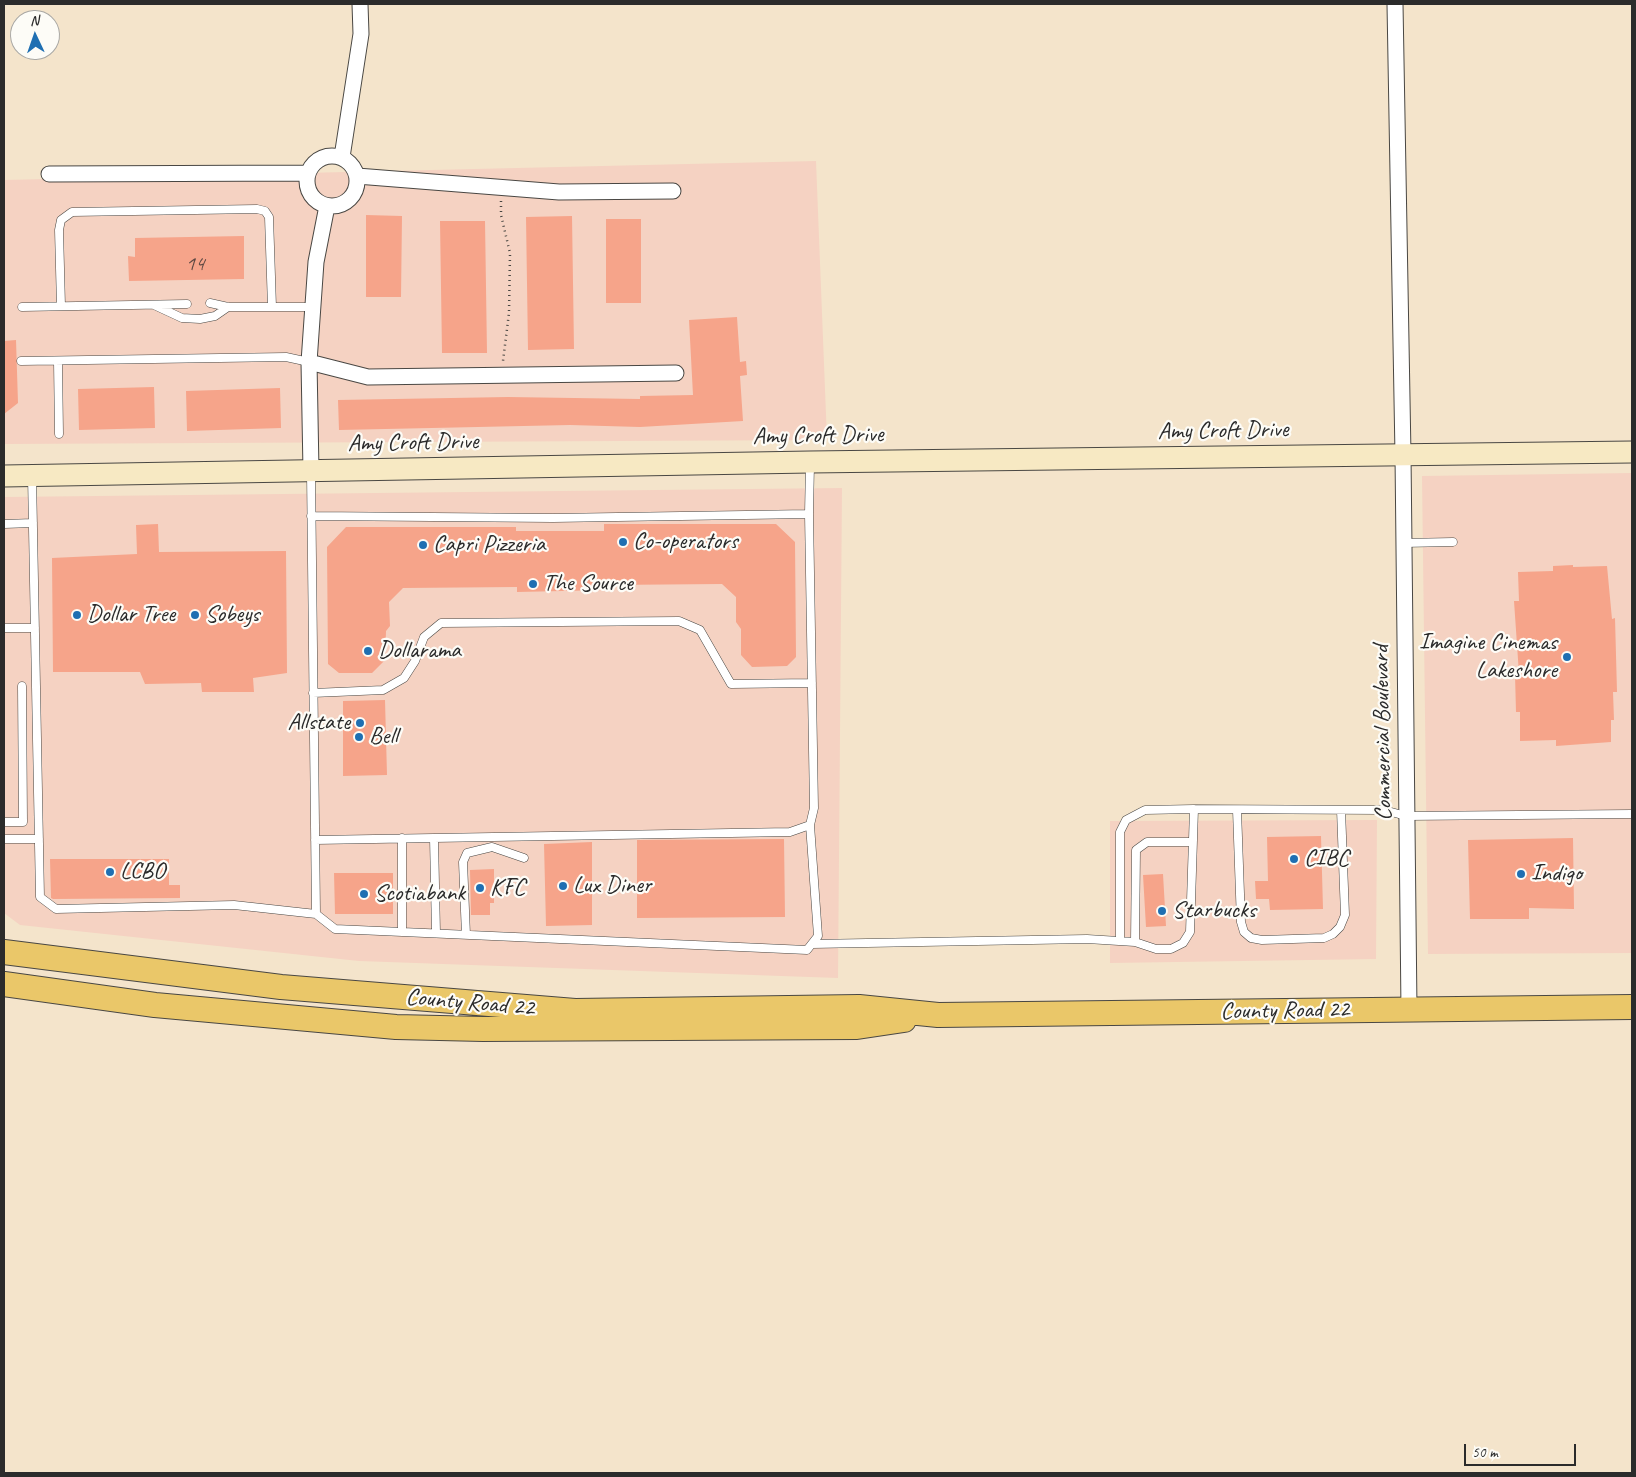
<!DOCTYPE html>
<style>
body{margin:0}
#map{position:relative;width:1636px;height:1477px;overflow:hidden;background:#f4e4cb;font-family:Caveat,sans-serif}
canvas{display:block}
.frame{position:absolute;inset:0;border:5px solid #2b2b2b;pointer-events:none}
.north{position:absolute;left:10px;top:10px;width:50px;height:50px;box-sizing:border-box;background:#fdfcf7;border:1px solid #a9a8a5;border-radius:50%;rotate:357deg;font-size:14px;font-weight:700;line-height:20px;text-align:center;color:#2b2b2b}
.north::after{content:'';display:block;margin:auto;width:18px;height:22px;background:#1f6fb2;clip-path:polygon(50% 0,100% 100%,50% 72%,0 100%)}
.scale{position:absolute;left:1464px;top:1444px;width:112px;height:22px;box-sizing:border-box;border:2px solid #2b2b2b;border-top:0;padding-left:6px;font-size:15px;line-height:18px;white-space:nowrap;color:#2b2b2b;-webkit-text-stroke:4px #fdfcf7;paint-order:stroke}
</style>
<div id="map">
<canvas width="1636" height="1477"></canvas>
<div class="frame"></div>
<div class="north">N</div>
<div class="scale">50 m</div>
</div>
<script>
const g = document.querySelector('canvas').getContext('2d');
g.lineJoin = 'round';
function fill(path, color) { g.fillStyle = color; g.fill(path, 'evenodd'); }
const poly = rows => new Path2D(rows.map(r => 'M' + r).join(''));
function strokePath(path, color, width, dash) { g.strokeStyle = color; g.lineWidth = width; g.lineCap = dash ? 'butt' : 'round'; g.setLineDash(dash || []); g.stroke(path); }
function write(font, color, halo, rows, align = 'center') {
  g.font = font + ' Caveat,sans-serif'; g.lineWidth = 4.5; g.setLineDash([]); g.textBaseline = 'middle'; g.strokeStyle = halo; g.fillStyle = color; for (const [text, x, y, turn = 0] of rows) {
    g.save(); g.translate(x, y); g.rotate((+turn || 0) * Math.PI / 180); g.textAlign = isNaN(turn) ? turn : align; if (halo) g.strokeText(text, 0, 0); g.fillText(text, 0, 0); g.restore();
  }
}
fill(poly([
 [816,161,827,440,4,444,4,180],
 [1632,473,1632,953,1428,954,1422,476],
 [842,488,838,978,359,961,20,925,4,913,4,497],
 [1377,820,1376,959,1110,963,1110,821]
]), '#f5d2c2');
fill(poly([
 [366,215,402,216,401,297,366,297],
 [572,216,574,349,528,350,526,217],
 [606,219,641,219,641,303,606,303],
 [440,221,485,221,487,353,442,353],
 [244,236,244,279,129,281,128,256,135,257,135,238],
 [737,317,740,362,746,361,747,375,740,376,743,421,640,427,570,425,339,430,338,400,508,397,640,399,640,396,693,395,689,320],
 [16,340,18,403,4,414,4,341],
 [154,387,155,428,79,430,78,389],
 [280,388,281,428,187,431,186,391],
 [158,524,159,552,286,551,287,673,253,678,254,692,202,692,201,683,145,684,140,672,53,672,52,558,137,554,136,525],
 [604,524,776,524,795,542,796,657,787,666,752,667,741,655,741,629,736,622,736,597,722,584,607,585,607,590,517,592,517,587,403,588,389,602,390,626,386,631,385,660,372,673,339,673,328,664,327,547,346,527,516,527,516,531,604,531],
 [1573,565,1573,567,1607,566,1612,619,1615,618,1617,692,1613,692,1614,720,1611,720,1611,742,1556,746,1556,740,1520,741,1520,712,1516,712,1515,674,1519,674,1514,601,1519,601,1518,572,1553,571,1553,566],
 [385,700,387,775,343,776,343,701],
 [1321,836,1323,909,1270,910,1269,899,1256,899,1255,881,1268,881,1267,837],
 [1573,838,1574,909,1529,908,1529,919,1470,919,1468,840],
 [784,839,785,917,637,918,637,840],
 [592,842,592,925,546,926,544,844],
 [50,859,169,859,169,885,180,885,180,898,53,899,51,898],
 [494,869,494,903,490,903,490,915,471,915,470,870],
 [334,873,393,873,393,914,335,914],
 [1163,874,1166,926,1146,927,1143,875]
]), '#f6a48a');
const lane = poly([
 [210,303,228,307,313,307],
 [154,305,182,318,200,319,215,316,228,307],
 [61,306,59,230,61,220,72,212,257,209,265,211,269,217,272,307],
 [22,307,187,304],
 [21,361,286,357,309,362],
 [58,361,59,434],
 [32,476,40,897,56,909,234,905,316,914,311,473],
 [311,516,553,518,809,514],
 [4,524,33,523],
 [1403,543,1453,542],
 [4,628,35,628],
 [313,693,383,690,404,678,415,661,424,637,441,623,679,621,700,630,731,684,812,683],
 [1237,810,1241,922,1244,932,1251,938,1262,940,1324,938,1333,934,1340,927,1345,915,1341,810],
 [4,822,23,822,22,686],
 [402,838,402,932],
 [434,838,436,933],
 [4,839,39,839],
 [315,840,790,832,810,825,814,808,809,514,810,464],
 [316,914,335,929,807,950,818,936,810,825],
 [466,935,463,862,467,853,492,847,524,858],
 [1120,941,1120,832,1126,820,1145,810,1194,809],
 [1135,942,1136,850,1147,842,1192,842],
 [812,944,1087,939,1135,942,1156,949,1171,949,1183,943,1190,932,1194,809,1384,810,1406,816,1632,814]
]);
const street = poly([
 [1395,4,1403,455,1409,1010],
 '307 181a25 25 0 1 1 50 0a25 25 0 1 1-50 0Z',
 [342,157,361,34,360,4],
 [49,174,307,173],
 [357,176,559,192,673,191],
 [309,362,368,377,676,373],
 [311,471,309,362,316,262,327,206]
]);
const secondary = poly([
 [4,476,810,462,1632,452]
]);
const primary = poly([
 [4,952,281,987,575,1011,859,1007,938,1015,1632,1007],
 [4,984,155,1005,396,1027,483,1029,857,1027,904,1020]
]);
strokePath(lane, '#494743', 9);
strokePath(street, '#494743', 17);
strokePath(secondary, '#494743', 23);
strokePath(primary, '#494743', 26);
strokePath(poly([
 [501,201,501,215,510,253,509,313,503,361]
]), '#494743', 2.5, [1, 4]);
strokePath(lane, '#fff', 8);
strokePath(street, '#fff', 15);
strokePath(secondary, '#f7e9c3', 21);
strokePath(primary, '#eac769', 24);
for (const [x, y, r, color] of [
 [623,542,5,"#1f6fb2"],
 [423,545,5,"#1f6fb2"],
 [533,584,5,"#1f6fb2"],
 [77,615,5,"#1f6fb2"],
 [195,615,5,"#1f6fb2"],
 [368,651,5,"#1f6fb2"],
 [1567,657,5,"#1f6fb2"],
 [360,723,5,"#1f6fb2"],
 [359,737,5,"#1f6fb2"],
 [1294,859,5,"#1f6fb2"],
 [110,872,5,"#1f6fb2"],
 [1521,874,5,"#1f6fb2"],
 [563,886,5,"#1f6fb2"],
 [480,888,5,"#1f6fb2"],
 [364,894,5,"#1f6fb2"],
 [1162,911,5,"#1f6fb2"]
]) { const dot = new Path2D(); dot.arc(x, y, r, 0, 2 * Math.PI); g.fillStyle = color; g.fill(dot); strokePath(dot, '#fdfcf7', 2); }
write('21px', '#5e4943', null, [
 ["14",195,264]
]);
write('24px', '#2b2b2b', '#fdfcf7', [
 ["Amy Croft Drive",1223,431,-1],
 ["Amy Croft Drive",818,436,-1],
 ["Amy Croft Drive",413,443,-1],
 ["Commercial Boulevard",1383,733,-91],
 ["County Road 22",470,1003,5],
 ["County Road 22",1285,1011,-1]
]);
write('24px', '#2b2b2b', '#fdfcf7', [
 ["Co-operators",633,542],
 ["Capri Pizzeria",433,545],
 ["The Source",543,584],
 ["Dollar Tree",87,615],
 ["Sobeys",205,615],
 ["Imagine Cinemas",1557,643,"right"],
 ["Lakeshore",1557,671,"right"],
 ["Dollarama",378,651],
 ["Allstate",350,723,"right"],
 ["Bell",369,737],
 ["CIBC",1304,859],
 ["LCBO",120,872],
 ["Indigo",1531,874],
 ["Lux Diner",573,886],
 ["KFC",490,888],
 ["Scotiabank",374,894],
 ["Starbucks",1172,911]
], 'left');
</script>
